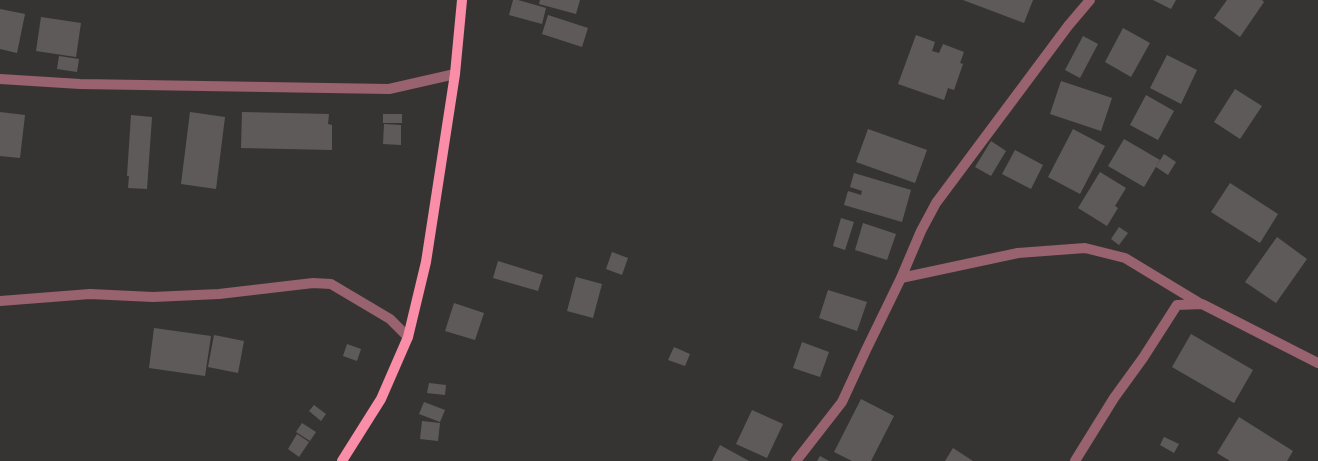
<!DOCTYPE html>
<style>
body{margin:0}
canvas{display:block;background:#363432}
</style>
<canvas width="1318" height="461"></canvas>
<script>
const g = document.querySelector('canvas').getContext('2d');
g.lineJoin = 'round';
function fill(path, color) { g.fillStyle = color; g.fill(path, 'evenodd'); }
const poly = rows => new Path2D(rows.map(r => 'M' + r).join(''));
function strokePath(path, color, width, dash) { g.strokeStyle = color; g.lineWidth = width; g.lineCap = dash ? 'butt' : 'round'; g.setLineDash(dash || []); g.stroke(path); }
fill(poly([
 [513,0,518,0,546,8,542,24,509,15],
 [540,0,580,0,576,14,539,4],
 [963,0,1033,0,1024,23],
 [1153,0,1176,0,1171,9],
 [1227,0,1262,0,1264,2,1240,37,1214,18],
 [0,9,25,14,17,53,0,49],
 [548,15,588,28,582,47,542,34],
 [41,17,81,23,76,57,36,51],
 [1123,28,1150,43,1131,77,1105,62],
 [916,35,935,42,932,51,939,53,943,44,964,52,960,63,963,64,954,90,948,88,944,100,898,84],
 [1083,36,1098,44,1080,78,1065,70],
 [1167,55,1197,70,1181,104,1150,88],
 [59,56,79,59,77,72,57,69],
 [1061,81,1112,98,1101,131,1050,114],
 [1235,89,1262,106,1240,139,1214,122],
 [1146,95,1174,111,1158,140,1130,125],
 [0,112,25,115,20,158,0,156],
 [190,112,225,117,216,189,181,184],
 [242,112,329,114,328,124,332,125,332,150,241,148],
 [383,114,402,114,402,123,383,123],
 [131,115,152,117,147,189,128,188,129,176,127,176],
 [384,124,401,125,401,145,383,144],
 [868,129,927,150,915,183,856,162],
 [1073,129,1105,146,1080,194,1048,177],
 [1124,139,1160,160,1144,187,1108,166],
 [991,141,1006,151,991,176,975,167],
 [1015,150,1043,165,1031,189,1002,174],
 [1164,154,1176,162,1168,175,1156,167],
 [1100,172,1126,188,1115,206,1118,208,1107,226,1078,208],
 [854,173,911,190,902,222,844,205,848,191,861,195,862,191,850,187],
 [1230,183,1278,214,1260,243,1211,212],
 [841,218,854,222,845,250,833,246],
 [863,223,896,234,887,260,855,250],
 [1119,227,1128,233,1119,245,1111,239],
 [1277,237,1307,259,1276,303,1245,282],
 [612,252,628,258,622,275,606,269],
 [498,261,543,275,538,291,493,278],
 [576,277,602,284,593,318,567,311],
 [828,290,867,302,857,331,819,318],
 [454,303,484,313,475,340,445,331],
 [154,328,211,336,205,376,149,368],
 [1191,334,1253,370,1234,403,1172,367],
 [214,335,244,341,238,373,208,367],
 [802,342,829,352,820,377,793,368],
 [347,344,361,349,357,361,343,356],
 [674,347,690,354,685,366,668,360],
 [429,383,446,385,445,395,427,393],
 [861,399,894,416,871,461,852,461,834,452],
 [424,402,445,410,440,422,419,414],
 [314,405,326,414,321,421,309,411],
 [752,410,783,424,767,458,736,444],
 [1239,417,1293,451,1287,461,1230,461,1217,453],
 [422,421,440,423,438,441,420,439],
 [302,423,316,432,310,441,296,432],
 [297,434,309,442,299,457,288,449],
 [1164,437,1179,444,1174,453,1160,445],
 [720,445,749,461,712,461],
 [953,448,973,461,945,461],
 [820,456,829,461,817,461]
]), '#5e5a59');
strokePath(poly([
 [0,79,80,84,389,89,455,74],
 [901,278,1018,253,1085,248,1125,258,1201,304],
 [0,301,90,294,153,297,219,294,313,283,331,284,390,319,408,337],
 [796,461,842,402,866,350,901,278,921,231,936,203,1068,26,1090,0],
 [1075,461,1114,398,1143,358,1177,305,1202,304,1318,363]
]), '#98626f', 10);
strokePath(poly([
 [342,461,381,399,408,337,426,262,455,74,462,0]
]), '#fa8da8', 10);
</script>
